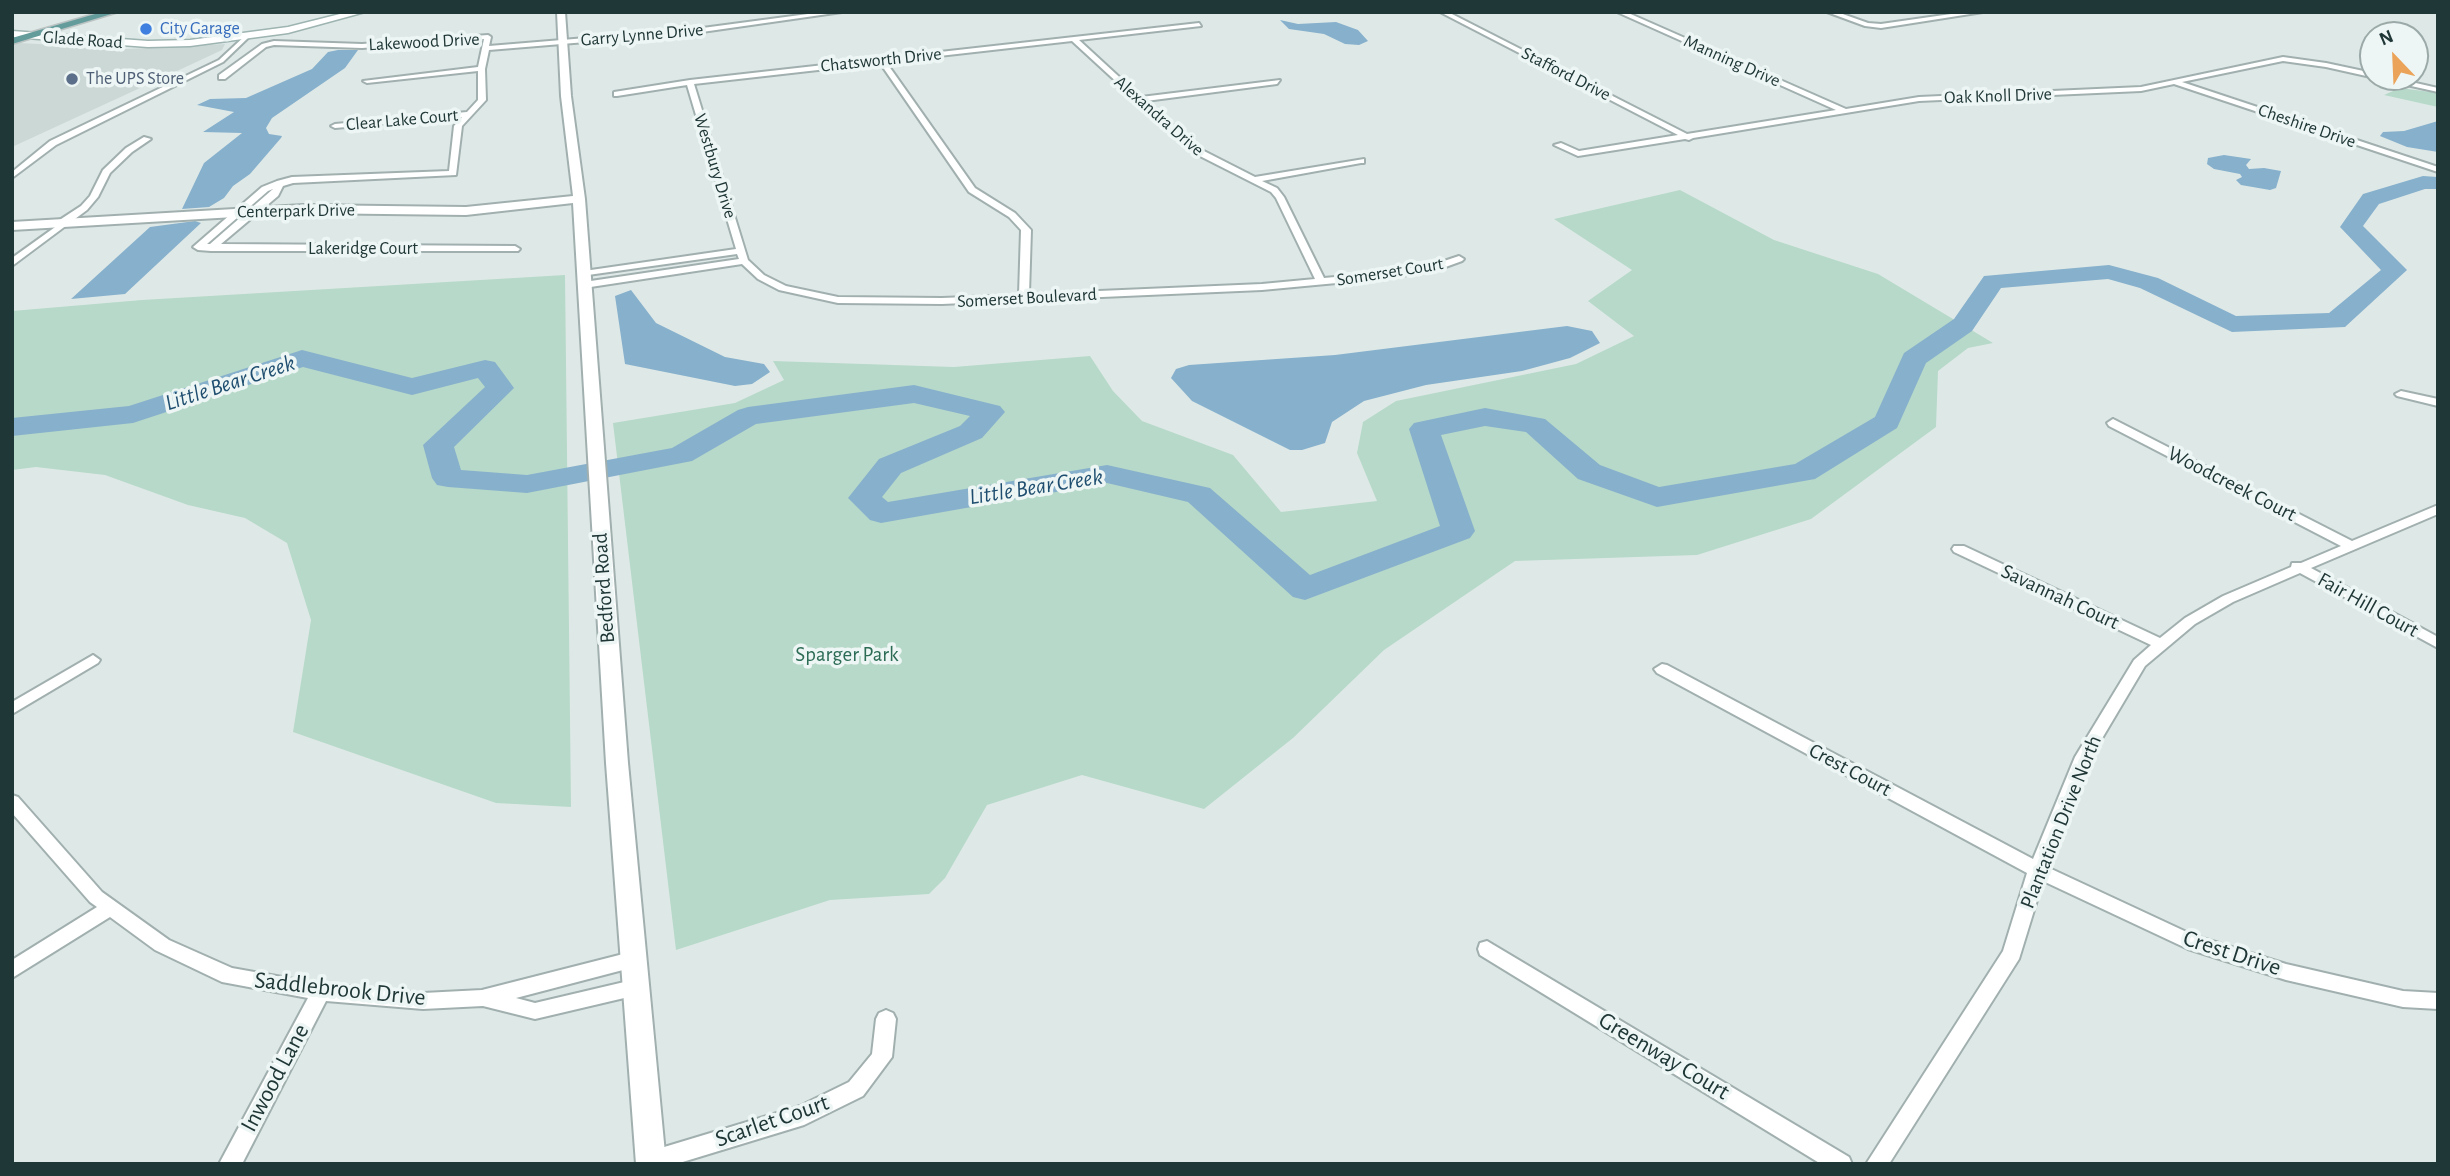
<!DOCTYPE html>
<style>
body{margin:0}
#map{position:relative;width:2450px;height:1176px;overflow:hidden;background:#dee9e7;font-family:"Alegreya Sans",sans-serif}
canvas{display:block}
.frame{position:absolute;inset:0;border:14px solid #203737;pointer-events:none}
.north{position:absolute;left:2359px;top:21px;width:70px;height:70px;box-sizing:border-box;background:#edf6f4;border:2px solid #9baaa8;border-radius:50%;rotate:337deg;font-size:19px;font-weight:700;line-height:28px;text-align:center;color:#203737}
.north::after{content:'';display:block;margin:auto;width:24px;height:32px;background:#eba359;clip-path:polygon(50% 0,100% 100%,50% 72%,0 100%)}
</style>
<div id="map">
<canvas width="2450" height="1176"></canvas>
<div class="frame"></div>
<div class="north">N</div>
</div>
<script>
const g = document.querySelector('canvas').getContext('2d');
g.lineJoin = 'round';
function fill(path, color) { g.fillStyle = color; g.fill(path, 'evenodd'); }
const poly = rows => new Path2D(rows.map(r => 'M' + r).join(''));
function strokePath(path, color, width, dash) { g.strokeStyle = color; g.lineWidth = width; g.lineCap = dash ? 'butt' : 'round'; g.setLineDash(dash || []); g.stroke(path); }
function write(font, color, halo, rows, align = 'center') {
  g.font = font + ' "Alegreya Sans",sans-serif'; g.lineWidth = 7; g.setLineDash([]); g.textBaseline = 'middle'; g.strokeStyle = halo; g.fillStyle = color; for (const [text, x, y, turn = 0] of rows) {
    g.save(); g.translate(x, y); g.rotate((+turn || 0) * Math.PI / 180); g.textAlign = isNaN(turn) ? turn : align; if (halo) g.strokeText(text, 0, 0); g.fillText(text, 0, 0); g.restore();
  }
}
fill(poly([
 [20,43,126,49,225,44,222,50,190,65,12,147,12,45]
]), '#ccd8d6');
fill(poly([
 [2400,88,2438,93,2438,107,2384,95],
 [1680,190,1774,240,1878,274,1993,343,1968,348,1938,371,1936,427,1811,519,1697,555,1515,561,1384,650,1293,738,1204,809,1082,775,987,805,945,878,929,894,830,900,676,950,613,423,735,403,784,380,773,361,954,367,1090,356,1113,391,1142,421,1233,455,1281,512,1377,501,1357,453,1363,422,1396,401,1576,364,1634,336,1588,301,1632,270,1554,219],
 [565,275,571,807,496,803,293,732,311,620,287,543,245,518,188,505,105,475,36,467,12,470,12,311,142,300]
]), '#b7d9c9');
fill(poly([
 [1280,20,1298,24,1336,22,1358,30,1368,41,1359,45,1345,44,1324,34,1289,29],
 [338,50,358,50,345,68,272,118,266,128,269,134,282,136,281,138,250,174,233,186,224,198,209,207,182,209,204,163,242,133,203,132,234,112,197,105,210,99,246,98,312,69,328,52],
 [2438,121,2438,152,2407,147,2380,136,2383,132,2404,131],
 [2224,155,2251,159,2246,165,2249,169,2264,168,2281,171,2276,188,2270,190,2241,185,2236,180,2242,177,2240,174,2214,169,2207,164,2208,158],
 [195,221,201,223,125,294,71,299,150,227],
 [631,290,656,323,725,357,764,364,770,372,752,384,735,386,625,364,615,296],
 [1567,326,1592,331,1600,343,1570,358,1522,371,1426,385,1364,401,1332,422,1325,443,1302,450,1290,450,1192,401,1171,378,1176,369,1189,365,1335,355]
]), '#87b0cc');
fill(poly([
 [2423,176,2438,177,2438,189,2425,189,2379,204,2363,226,2407,270,2345,327,2232,332,2140,288,2108,279,2001,288,1972,331,1926,363,1897,428,1815,479,1657,507,1578,479,1526,432,1485,426,1441,435,1475,531,1470,538,1305,600,1293,597,1188,502,1107,483,881,523,870,520,848,498,879,459,960,426,970,416,914,403,756,424,692,461,527,493,448,487,437,485,432,478,423,445,485,387,478,378,412,395,303,367,133,423,12,436,12,418,129,406,302,350,412,378,485,360,495,362,514,388,454,447,461,470,527,475,672,448,738,410,748,407,914,385,1000,406,1005,412,982,438,901,473,882,497,888,502,1107,465,1210,488,1310,575,1440,526,1409,429,1414,423,1485,408,1545,419,1600,465,1659,487,1795,464,1875,417,1904,353,1954,319,1984,276,2109,265,2158,278,2236,316,2329,313,2381,270,2340,227,2363,194,2423,176]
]), '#87b0cc');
const minor = poly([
 [823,12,842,12,695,33,489,50,485,69,486,100,462,126,456,175,293,183,283,186,278,196,221,244,515,246,520,249,518,251,211,251,198,250,193,247,262,187,277,181,292,177,449,171,454,126,462,117,335,128,331,126,335,124,467,112,478,100,478,71,367,83,363,81,478,67,484,39,362,48,274,45,266,47,225,79,219,79,219,75,262,44,274,41,362,44,488,35,491,37,489,46,695,29,823,12],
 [273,189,210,244,207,244,268,191,273,189],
 [1440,12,1448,12,1687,134,1836,110,1617,12,1626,12,1846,109,1919,97,2141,87,2283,57,2326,63,2373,73,2373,77,2389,77,2438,88,2438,92,2326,67,2283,61,2182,82,2438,167,2438,172,2174,84,2141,91,1919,101,1693,138,1689,140,1685,139,1578,156,1554,145,1561,143,1579,151,1678,135,1440,12],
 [1827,12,1837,12,1868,23,1881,24,1965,12,1983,12,1881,28,1865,26,1827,12],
 [1199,23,1201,26,1079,40,1141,97,1280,80,1277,84,1146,101,1200,149,1255,177,1364,159,1364,163,1361,163,1262,181,1277,188,1284,197,1324,278,1390,272,1438,263,1459,256,1464,259,1462,261,1440,269,1390,278,1262,290,942,304,838,303,779,290,758,279,742,264,584,288,579,285,584,282,739,259,737,254,581,276,579,274,584,271,736,249,687,85,617,96,614,96,614,92,690,80,1199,23],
 [1072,41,1194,153,1271,192,1276,198,1315,279,1262,284,1029,294,1031,230,1015,213,975,188,886,62,1072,41],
 [880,63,969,192,1009,217,1021,230,1019,295,942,298,838,297,786,286,764,275,748,260,694,84,880,63],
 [247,34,249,37,223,62,56,145,12,178,12,172,50,141,219,60,247,34],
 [144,137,151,139,132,152,110,173,98,197,87,210,12,266,12,258,58,225,58,221,81,206,90,196,103,170,126,148,144,137],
 [2401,391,2438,399,2438,406,2397,396,2395,394,2401,391],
 [2113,419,2352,541,2438,505,2438,514,2311,568,2438,637,2438,648,2300,573,2233,602,2195,624,2145,666,2091,757,2047,867,2193,935,2286,964,2403,991,2438,993,2438,1009,2403,1007,2286,980,2188,949,2043,881,2019,959,1889,1164,1866,1164,2003,951,2027,873,1657,673,1654,669,1662,664,1667,665,2033,859,2075,757,2134,660,2151,645,1954,552,1952,549,1954,546,1964,546,2160,638,2185,618,2223,596,2291,567,2292,563,2301,563,2341,546,2109,426,2107,423,2113,419],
 [93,655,100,660,98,663,12,714,12,702,93,655],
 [12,795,18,797,102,892,169,940,232,968,321,984,423,993,482,990,635,951,642,953,644,959,642,965,516,998,535,1003,637,979,644,981,647,987,644,993,637,995,535,1019,483,1006,423,1009,326,1001,242,1164,219,1164,308,998,222,982,155,950,110,917,12,978,12,960,97,907,90,902,12,813,12,795],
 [1487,941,1849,1157,1852,1164,1821,1164,1480,955,1478,949,1480,943,1487,941],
 [886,1010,893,1013,896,1019,892,1057,863,1096,804,1125,676,1164,641,1164,643,1154,651,1151,800,1106,849,1082,872,1054,876,1019,879,1013,886,1010]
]);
const tertiary = poly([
 [557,12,565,12,571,96,585,199,628,763,666,1164,636,1164,606,763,573,203,466,215,303,213,12,230,12,222,303,205,466,207,573,196,561,96,557,12]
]);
const secondary = poly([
 [348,12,365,12,288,33,190,46,148,47,12,37,12,31,148,41,190,40,288,27,348,12]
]);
const primary = poly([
 [102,12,118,12,12,44,12,38,102,12]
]);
strokePath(minor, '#a1b0af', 4);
strokePath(tertiary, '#a1b0af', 4);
strokePath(secondary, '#9db4b1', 3);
strokePath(primary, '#bcc3c3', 3);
fill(minor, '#fff');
fill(tertiary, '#fff');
fill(secondary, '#fff');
fill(primary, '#649c9c');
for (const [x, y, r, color] of [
 [146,29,7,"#3f7fe0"],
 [72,79,7,"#5c6f8a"]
]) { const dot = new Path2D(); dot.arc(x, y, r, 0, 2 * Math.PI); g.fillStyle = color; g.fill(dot); strokePath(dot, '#edf6f4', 2.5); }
write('18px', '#366cbe', '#edf6f4', [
 ["City Garage",160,29]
], 'left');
write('18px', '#203737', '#edf6f4', [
 ["Garry Lynne Drive",642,35,-5],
 ["Glade Road",83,40,4],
 ["Lakewood Drive",424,42,-3],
 ["Chatsworth Drive",881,60,-6],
 ["Manning Drive",1732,61,24],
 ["Stafford Drive",1566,74,27],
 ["Oak Knoll Drive",1998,96,-2],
 ["Alexandra Drive",1159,116,41],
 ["Clear Lake Court",402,120,-5],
 ["Cheshire Drive",2307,126,19],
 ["Westbury Drive",715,166,73],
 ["Centerpark Drive",296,211,-1],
 ["Lakeridge Court",363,249],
 ["Somerset Court",1390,272,-9],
 ["Somerset Boulevard",1027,298,-3]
]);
write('18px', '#4e5e75', '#edf6f4', [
 ["The UPS Store",86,79]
], 'left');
write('21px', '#203737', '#edf6f4', [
 ["Woodcreek Court",2232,484,27],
 ["Bedford Road",604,588,-94],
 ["Savannah Court",2060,597,25],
 ["Fair Hill Court",2368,605,29],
 ["Crest Court",1850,770,28],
 ["Plantation Drive North",2061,822,-68]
]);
write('21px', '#2c6c55', '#edf6f4', [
 ["Sparger Park",847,655]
]);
write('italic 23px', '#1e4d6f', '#edf6f4', [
 ["Little Bear Creek",230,383,-18],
 ["Little Bear Creek",1036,487,-9]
]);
write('24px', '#203737', '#edf6f4', [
 ["Crest Drive",2232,953,18],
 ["Saddlebrook Drive",340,989,6],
 ["Greenway Court",1664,1056,31],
 ["Inwood Lane",275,1078,-62],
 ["Scarlet Court",772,1121,-19]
]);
</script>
